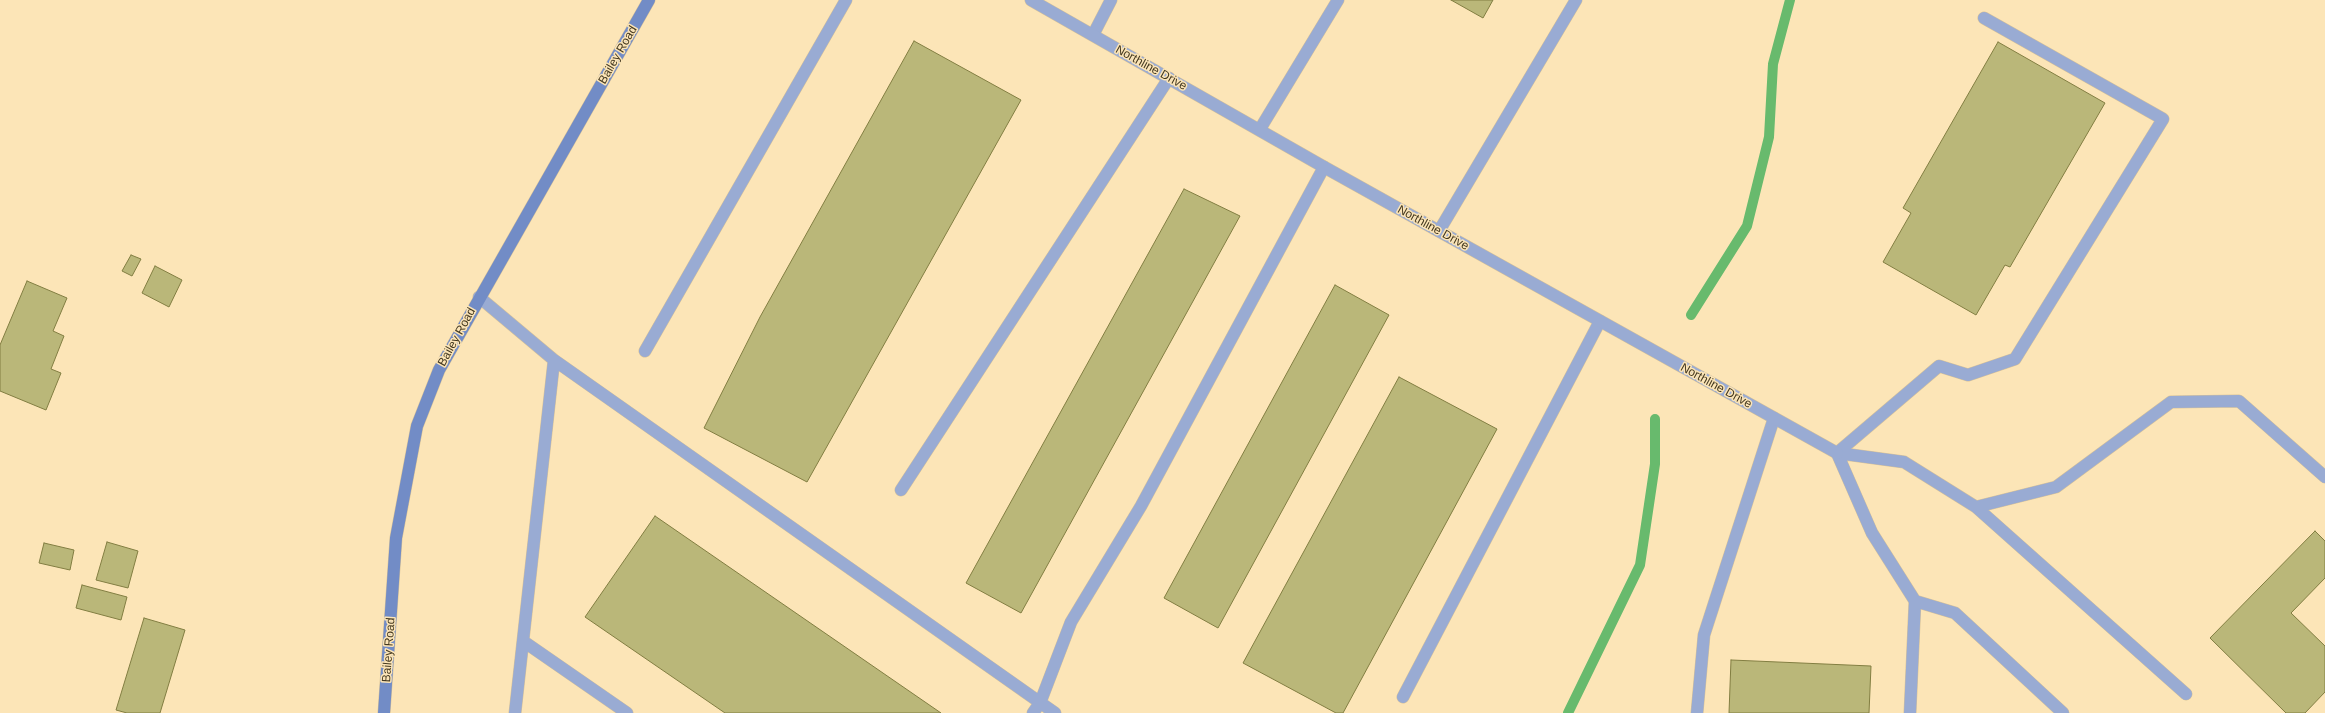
<!DOCTYPE html>
<style>
body{margin:0}
canvas{display:block;background:#fce5b7}
</style>
<canvas width="2325" height="713"></canvas>
<script>
const g = document.querySelector('canvas').getContext('2d');
g.lineJoin = 'round';
const poly = rows => new Path2D(rows.map(r => 'M' + r).join(''));
function strokePath(path, color, width, dash) { g.strokeStyle = color; g.lineWidth = width; g.lineCap = dash ? 'butt' : 'round'; g.setLineDash(dash || []); g.stroke(path); }
function fill(path, color) { g.fillStyle = color; g.fill(path, 'evenodd'); }
function write(font, color, halo, rows, align = 'center') {
  g.font = font + ' Arial,sans-serif'; g.lineWidth = 3; g.setLineDash([]); g.textBaseline = 'middle'; g.strokeStyle = halo; g.fillStyle = color; for (const [text, x, y, turn = 0] of rows) {
    g.save(); g.translate(x, y); g.rotate((+turn || 0) * Math.PI / 180); g.textAlign = isNaN(turn) ? turn : align; if (halo) g.strokeText(text, 0, 0); g.fillText(text, 0, 0); g.restore();
  }
}
strokePath(poly([
 [1691,315,1747,226,1769,137,1773,64,1790,0],
 [1568,713,1640,565,1655,464,1655,419]
]), '#68ba6d', 10);
const building = poly([
 [1451,0,1493,0,1483,18,1451,0],
 [914,41,1021,100,807,482,704,428,760,317,914,41],
 [1998,42,2105,103,2010,267,2005,265,1976,315,1883,262,1911,213,1903,208,1998,42],
 [1184,189,1240,216,1021,613,966,583,1184,189],
 [131,255,141,259,132,276,122,271,131,255],
 [155,266,182,280,169,307,142,293,155,266],
 [27,281,67,298,53,331,64,336,51,369,61,373,46,410,0,391,0,345,27,281],
 [1335,285,1389,315,1218,628,1164,598,1335,285],
 [1399,377,1497,429,1343,713,1336,713,1243,663,1399,377],
 [655,516,941,713,725,713,585,617,655,516],
 [2315,531,2325,541,2325,578,2291,613,2325,646,2325,692,2305,713,2286,713,2210,638,2315,531],
 [107,542,138,551,128,588,96,580,107,542],
 [44,543,74,550,70,570,39,563,44,543],
 [82,585,127,597,121,620,76,608,82,585],
 [144,618,185,630,160,713,127,713,116,710,144,618],
 [1731,660,1871,666,1869,713,1729,713,1731,660]
]);
fill(building, '#bab779');
strokePath(building, '#827e42', 1);
const lane = poly([
 [1093,35,1111,0],
 [1260,129,1338,0],
 [1439,231,1576,0],
 [479,297,554,360,1055,713],
 [645,351,846,0],
 [1837,453,1939,366,1968,375,2015,359,2163,119,1984,18],
 [1837,453,1904,462,1976,507,2186,694],
 [1837,453,1872,533,1915,601,1910,713],
 [901,490,1169,78],
 [1976,507,2056,487,2171,402,2239,401,2325,477],
 [1915,601,1955,613,2063,713],
 [523,641,627,713],
 [1403,697,1600,321],
 [515,713,554,360],
 [1033,713,1040,703,1071,622,1141,506,1324,167],
 [1697,713,1704,635,1774,418]
]);
const street = poly([
 [1031,0,1324,167,1837,453]
]);
const secondary = poly([
 [384,713,396,538,417,426,439,370,649,0]
]);
strokePath(lane, '#d7c299', 13);
strokePath(street, '#d7c299', 13);
strokePath(secondary, '#d7c299', 13);
strokePath(lane, '#99abd3', 12);
strokePath(street, '#99abd3', 12);
strokePath(secondary, '#728cc6', 12);
write('12px', '#433820', '#fce5b7', [
 ["Bailey Road",618,55,-60],
 ["Northline Drive",1151,68,29],
 ["Northline Drive",1433,228,29],
 ["Bailey Road",457,337,-61],
 ["Northline Drive",1716,386,29],
 ["Bailey Road",389,650,-86]
]);
</script>
